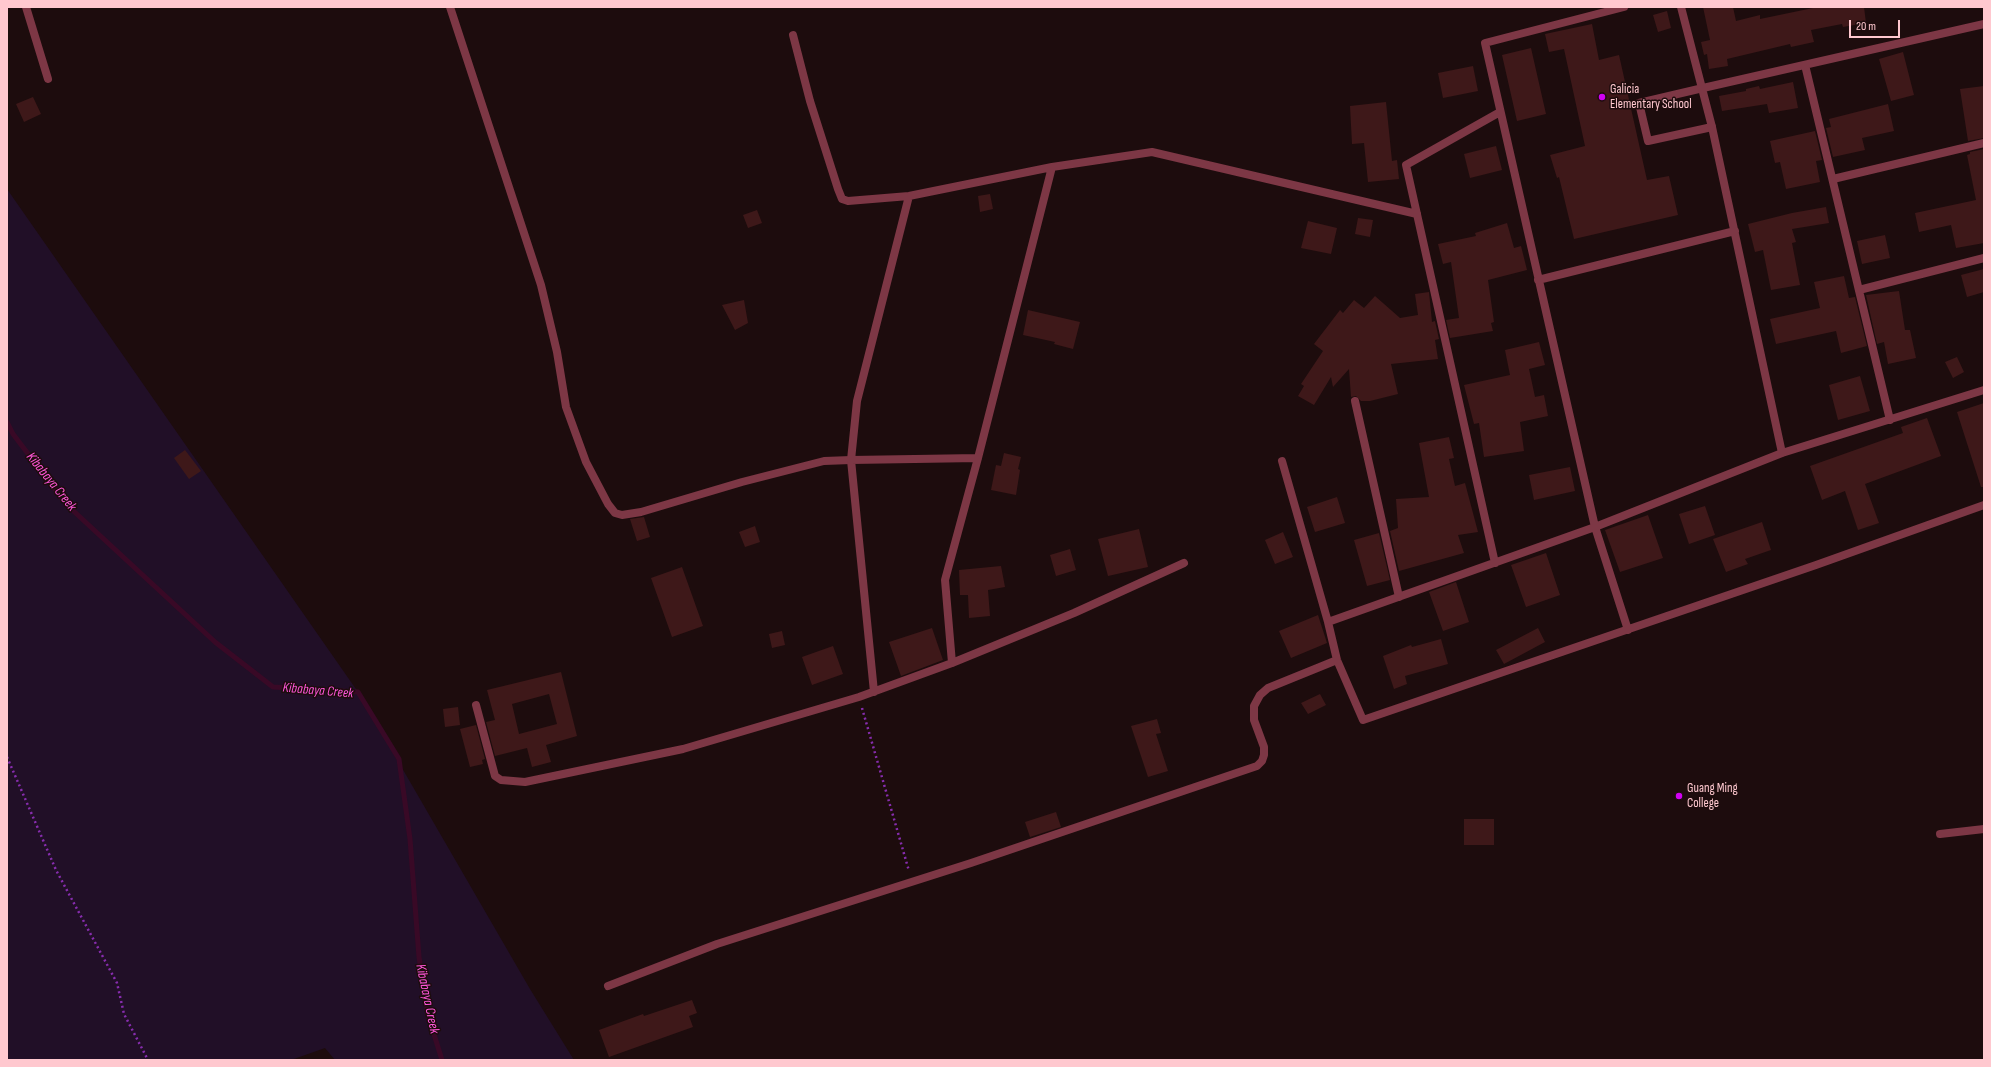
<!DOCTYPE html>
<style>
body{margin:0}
#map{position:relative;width:1991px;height:1067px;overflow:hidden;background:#1d0c0d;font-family:"Sofia Sans Condensed",sans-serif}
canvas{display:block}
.frame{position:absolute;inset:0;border:8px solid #ffc8cf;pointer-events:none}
.scale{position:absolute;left:1849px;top:20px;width:51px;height:18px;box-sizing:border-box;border:2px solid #ffc8cf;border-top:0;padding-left:5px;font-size:12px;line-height:14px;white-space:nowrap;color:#ffc8cf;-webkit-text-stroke:3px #1d0c0d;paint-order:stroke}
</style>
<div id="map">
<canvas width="1991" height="1067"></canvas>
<div class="frame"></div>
<div class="scale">20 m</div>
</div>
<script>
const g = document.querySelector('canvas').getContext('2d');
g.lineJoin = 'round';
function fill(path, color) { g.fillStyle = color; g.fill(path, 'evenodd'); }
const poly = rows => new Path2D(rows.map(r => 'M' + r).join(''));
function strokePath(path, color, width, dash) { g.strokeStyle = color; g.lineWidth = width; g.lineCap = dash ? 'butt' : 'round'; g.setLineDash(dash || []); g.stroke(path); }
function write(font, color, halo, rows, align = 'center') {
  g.font = font + ' "Sofia Sans Condensed",sans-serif'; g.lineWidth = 3; g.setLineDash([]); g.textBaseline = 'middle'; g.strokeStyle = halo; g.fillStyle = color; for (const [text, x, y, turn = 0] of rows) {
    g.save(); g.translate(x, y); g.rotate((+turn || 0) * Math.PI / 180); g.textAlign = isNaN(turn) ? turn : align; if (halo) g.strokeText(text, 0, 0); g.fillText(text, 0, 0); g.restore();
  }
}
fill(poly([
 [7,189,358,692,530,989,574,1060,335,1060,325,1048,291,1060,7,1060]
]), '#210f27');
strokePath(poly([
 [7,422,13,434,67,505,215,642,273,687,358,692,399,759,410,839,419,957,428,1015,442,1060]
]), '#390926', 5);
fill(poly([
 [1703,7,1733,7,1736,21,1760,15,1760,19,1813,8,1813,7,1864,7,1866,23,1843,27,1842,24,1811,30,1814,42,1791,47,1790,44,1727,59,1728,66,1709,69,1707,54,1704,55,1701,42,1710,40],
 [1667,11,1671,28,1658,32,1653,15],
 [1592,24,1599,60,1619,55,1647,180,1669,176,1678,215,1574,239,1559,177,1557,178,1550,155,1585,146,1564,49,1549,52,1545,34],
 [1531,48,1546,114,1517,121,1502,55],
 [1903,52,1914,95,1891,101,1879,59],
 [1473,66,1478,91,1443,98,1438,73],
 [1793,82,1798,108,1769,113,1767,104,1722,111,1719,96,1746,91,1746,89,1759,86,1760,89],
 [1984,86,1984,138,1968,141,1960,89],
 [33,97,41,114,24,122,16,104],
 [1386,102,1392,161,1397,160,1399,179,1368,182,1364,143,1352,144,1350,106],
 [1888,104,1894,131,1862,138,1865,150,1833,157,1826,128,1831,127,1829,119],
 [1815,131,1822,160,1816,161,1820,182,1786,189,1780,162,1775,163,1770,141],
 [1496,146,1502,170,1470,178,1464,154],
 [1984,149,1984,243,1956,248,1951,225,1919,232,1915,213,1976,200,1967,155,1970,154,1970,152],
 [990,194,993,209,980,212,978,196],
 [1826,207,1829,223,1792,229,1796,242,1792,243,1800,285,1771,290,1763,250,1755,252,1748,224,1792,213],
 [757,210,762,223,748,228,743,215],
 [1358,218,1373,220,1370,237,1355,234],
 [1308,221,1337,228,1331,254,1301,248],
 [1507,223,1514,248,1521,246,1527,270,1488,280,1494,322,1491,323,1493,331,1450,338,1446,320,1459,318,1451,262,1443,264,1438,244,1476,236,1475,233],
 [1885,235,1890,258,1862,264,1857,241],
 [1984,269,1984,292,1967,297,1961,275],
 [1844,276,1849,298,1855,297,1867,346,1841,353,1836,331,1776,344,1770,319,1820,308,1814,282],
 [1899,291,1905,330,1910,330,1916,358,1888,364,1884,342,1877,344,1866,295],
 [1429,292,1432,322,1435,321,1439,339,1435,340,1438,359,1391,364,1398,394,1370,401,1361,401,1356,396,1351,397,1349,369,1333,387,1331,377,1314,405,1298,396,1304,386,1301,384,1323,351,1314,344,1340,310,1343,313,1354,300,1364,308,1375,296,1400,318,1418,315,1415,294],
 [744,300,748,323,735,330,722,305],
 [1028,310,1080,322,1073,349,1054,344,1055,342,1023,335],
 [1539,342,1545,365,1529,369,1535,397,1544,395,1548,416,1520,422,1524,451,1484,457,1479,423,1474,424,1464,385,1510,375,1505,350],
 [1957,357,1964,372,1953,378,1945,362],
 [1860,376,1870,411,1838,420,1829,385],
 [1984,403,1984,487,1981,487,1957,412],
 [1927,418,1941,456,1865,484,1879,523,1858,530,1845,491,1822,500,1810,466,1903,433,1901,427],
 [1449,437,1454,458,1449,459,1455,486,1465,483,1478,532,1458,535,1464,553,1399,571,1390,531,1398,528,1396,499,1429,497,1419,443],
 [185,450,201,471,189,479,174,458],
 [1004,453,1021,457,1018,469,1020,470,1016,495,991,490,996,465,1001,466],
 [1570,467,1575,491,1534,500,1529,475],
 [1337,497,1345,523,1315,532,1307,507],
 [1705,506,1715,535,1689,544,1679,514],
 [1648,515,1663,558,1620,572,1605,530],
 [644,517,650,537,637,541,630,519],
 [1762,522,1771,550,1745,559,1748,564,1726,572,1713,539],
 [755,526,760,542,745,547,739,532],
 [1139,529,1148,567,1108,576,1098,539],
 [1283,532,1293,557,1275,564,1265,540],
 [1379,533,1390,580,1367,586,1354,540],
 [1070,549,1076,570,1056,576,1050,555],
 [1546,553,1560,595,1526,607,1511,565],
 [1001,566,1005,587,988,590,990,616,969,618,968,595,960,595,959,570],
 [682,567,703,626,672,637,651,578],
 [1456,582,1469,622,1443,631,1429,592],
 [1318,615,1327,643,1291,658,1279,631],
 [932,628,943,660,901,676,889,642],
 [1538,628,1545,642,1504,664,1496,650],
 [782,631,785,645,772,648,769,634],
 [1441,639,1448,664,1405,676,1407,684,1394,689,1383,656,1411,645,1412,647],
 [833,646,843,674,812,685,802,657],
 [561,672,577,736,546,745,551,762,532,767,527,748,495,756,486,722,495,720,487,690],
 [549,694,557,724,519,734,512,704],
 [1320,694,1326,705,1308,714,1301,703],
 [458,707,460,725,445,727,443,709],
 [1157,719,1161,733,1156,734,1168,771,1148,777,1131,726],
 [476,725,485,759,482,760,483,764,470,767,460,729],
 [1056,812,1061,827,1030,837,1025,822],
 [1464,819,1494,819,1494,845,1464,845],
 [692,1000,697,1013,689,1016,693,1027,609,1057,599,1030,643,1014,644,1016]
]), '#3e1819');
strokePath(poly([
 [862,708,909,871],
 [7,757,56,870,117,983,124,1014,148,1060]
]), '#872dae', 2.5, [2, 3]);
strokePath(poly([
 [450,7,541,285,557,352,566,407,586,462,608,504,615,513,622,515,641,512,742,482,824,461,851,460],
 [1703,88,1639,103,1648,141,1712,127],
 [1940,834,1984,829]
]), '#7d3745', 8);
strokePath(poly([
 [26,7,48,79],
 [1624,7,1485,43,1595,527,1628,630],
 [1681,7,1712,127,1782,453],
 [793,35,810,101,838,189,842,199,848,201,909,196,1052,167,1152,152,1417,214],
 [1805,65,1890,420],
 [1703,88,1984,24],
 [1833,179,1984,143],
 [1538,280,1735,231],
 [1859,290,1984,258],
 [1355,401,1399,597],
 [851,460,978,458],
 [1282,461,1328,622,1337,660,1363,720,1816,565,1984,505],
 [1495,563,1406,165,1500,112],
 [1328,622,1595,527,1782,453,1984,390],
 [952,663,945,580,978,458,1052,167],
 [874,692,851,460,857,401,909,196],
 [476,705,495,776,501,780,525,782,683,749,859,697,952,663,1074,613,1184,563],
 [608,986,717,944,971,863,1257,766,1262,761,1264,755,1264,747,1254,720,1254,706,1260,695,1268,688,1337,660]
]), '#7d3745', 8);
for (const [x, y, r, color] of [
 [1602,97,4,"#d101f2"],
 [1679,796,4,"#d101f2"]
]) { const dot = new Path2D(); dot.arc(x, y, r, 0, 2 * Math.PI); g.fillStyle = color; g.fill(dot); strokePath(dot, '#1d0c0d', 1.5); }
write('13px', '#ffc8cf', '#1d0c0d', [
 ["Galicia",1610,90],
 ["Elementary School",1610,105],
 ["Guang Ming",1687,789],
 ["College",1687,804]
], 'left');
write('italic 14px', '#ff56d9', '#1d0c0d', [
 ["Kibabaya Creek",51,482,51],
 ["Kibabaya Creek",318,691,5],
 ["Kibabaya Creek",427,999,78]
]);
</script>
